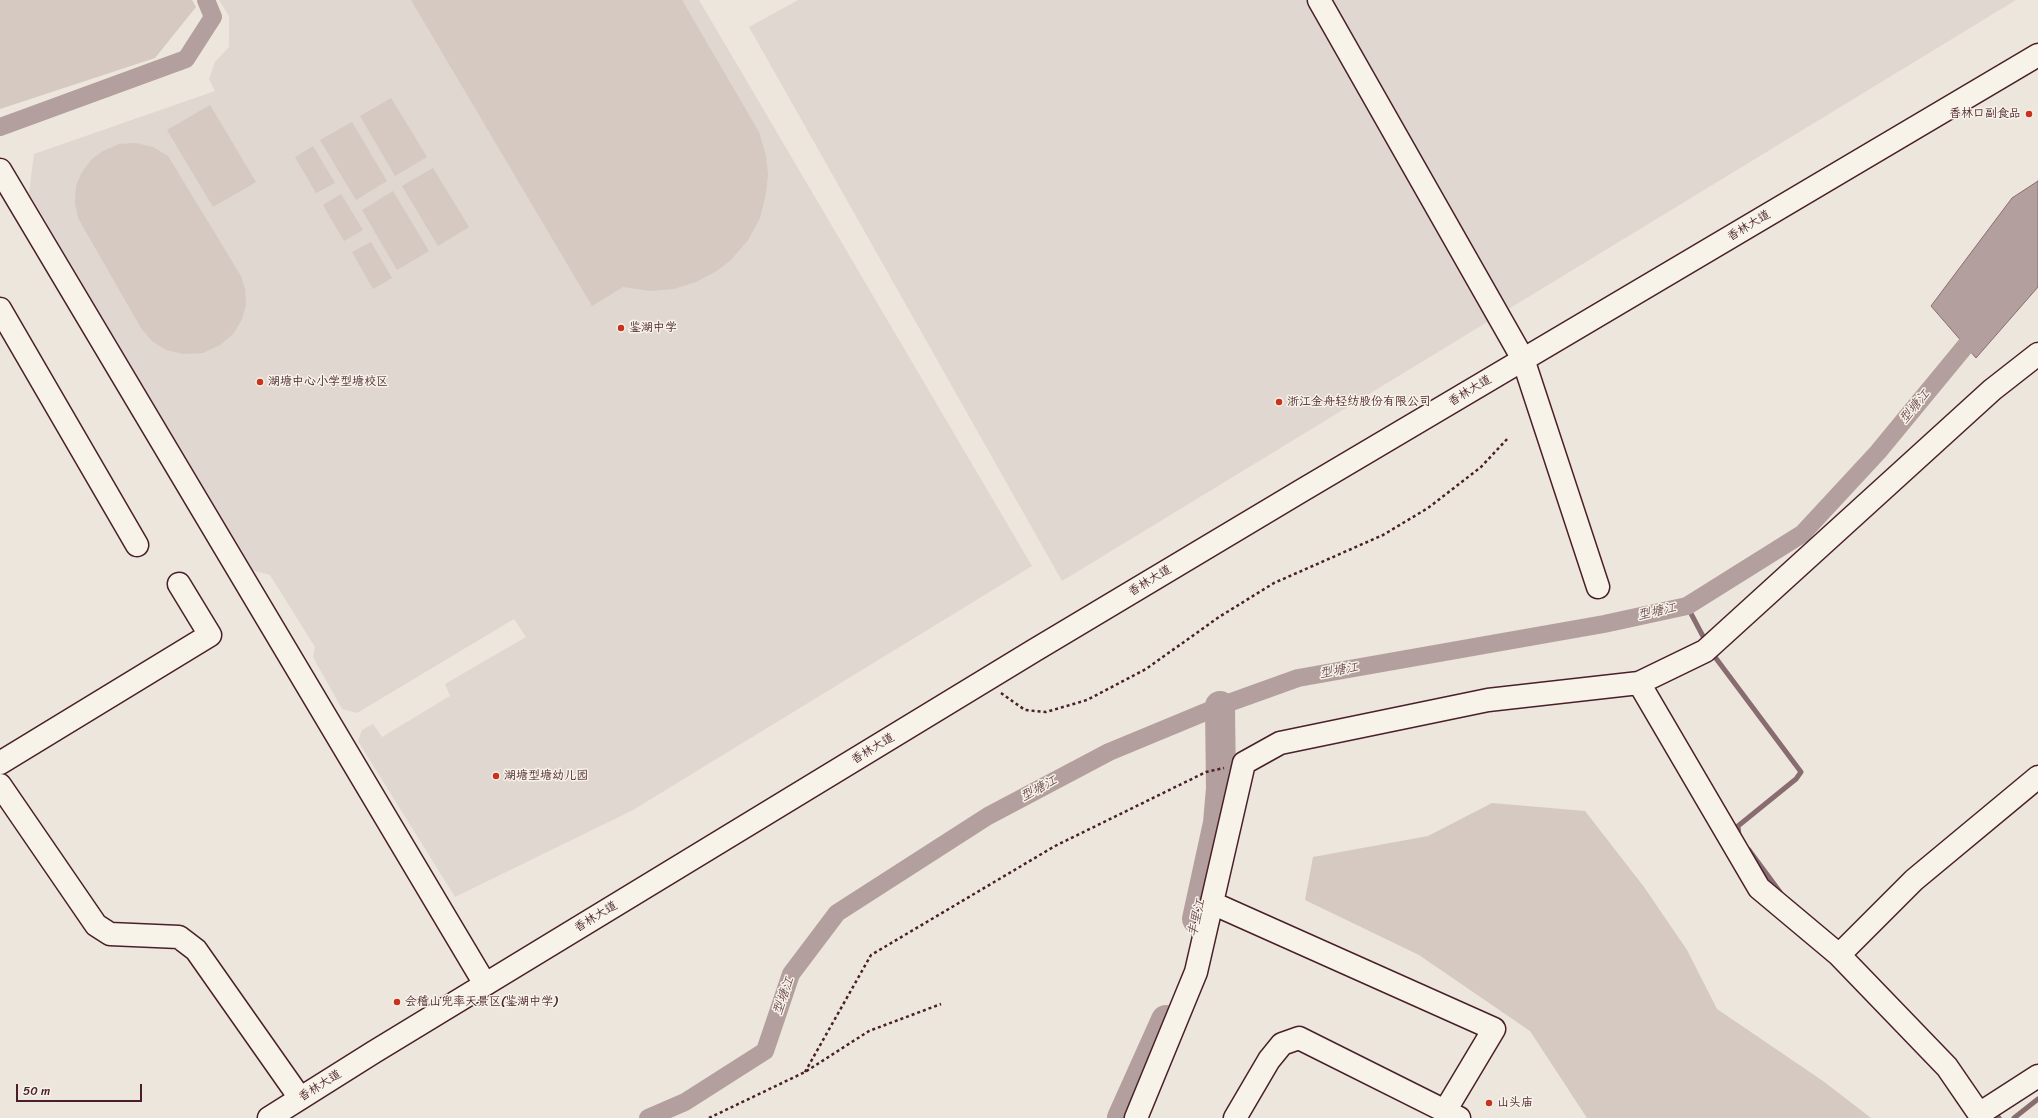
<!DOCTYPE html>
<meta charset="utf-8">
<style>
body{margin:0}
#map{position:relative;width:2038px;height:1118px;overflow:hidden;background:#ece6dd;font-family:Sriracha,sans-serif}
canvas{display:block}
.scale{position:absolute;left:16px;top:1084px;width:126px;height:18px;box-sizing:border-box;border:2px solid #4a1f2b;border-top:0;padding-left:5px;font-size:12px;line-height:14px;white-space:nowrap;color:#4a1f2b;-webkit-text-stroke:3px #f7f3e8;paint-order:stroke}
</style>
<div id="map">
<canvas width="2038" height="1118"></canvas>
<div class="scale">50 m</div>
</div>
<script>
const g = document.querySelector('canvas').getContext('2d');
g.lineJoin = 'round';
function fill(path, color) { g.fillStyle = color; g.fill(path, 'evenodd'); }
const poly = rows => new Path2D(rows.map(r => 'M' + r).join(''));
function strokePath(path, color, width, dash) { g.strokeStyle = color; g.lineWidth = width; g.lineCap = dash ? 'butt' : 'round'; g.setLineDash(dash || []); g.stroke(path); }
function write(font, color, halo, rows, align = 'center') {
  g.font = font + ' Sriracha,"LXGW WenKai TC",sans-serif'; g.lineWidth = 3; g.setLineDash([]); g.textBaseline = 'middle'; g.strokeStyle = halo; g.fillStyle = color; for (const [text, x, y, turn = 0] of rows) {
    g.save(); g.translate(x, y); g.rotate((+turn || 0) * Math.PI / 180); g.textAlign = isNaN(turn) ? turn : align; if (halo) g.strokeText(text, 0, 0); g.fillText(text, 0, 0); g.restore();
  }
}
fill(poly([
 [219,0,699,0,1032,566,633,810,455,897,358,741,362,730,373,724,382,737,450,696,445,684,526,637,514,619,357,713,342,709,313,657,315,647,270,575,251,570,29,193,34,154,215,91,209,79,215,62,229,47,229,16],
 [798,0,2016,0,1062,581,749,27]
]), '#e0d7d0');
fill(poly([
 [0,0,192,0,196,7,155,58,0,109],
 [411,0,682,0,759,132,766,156,768,174,766,194,760,218,748,240,731,260,715,272,696,282,674,289,650,291,623,287,592,306],
 [391,98,427,157,395,176,360,116],
 [210,105,256,182,213,207,167,130],
 [352,122,387,181,356,200,320,140],
 [136,143,153,147,168,156,241,276,245,289,246,305,242,319,234,333,220,345,203,353,183,354,166,350,152,341,141,328,78,218,75,204,76,186,82,172,92,159,103,151,119,144],
 [313,146,335,183,316,193,295,157],
 [433,168,469,227,438,246,402,186],
 [393,191,429,251,397,270,362,210],
 [341,194,363,230,344,241,323,205],
 [371,242,392,278,373,289,352,252],
 [1492,803,1585,811,1644,887,1687,950,1717,1009,1823,1081,1871,1118,1587,1118,1530,1031,1419,955,1305,900,1313,857,1428,836]
]), '#d5c9c2');
const water = poly([
 [2038,181,2038,287,1976,358,1931,306,2012,198,2038,181]
]);
fill(water, '#b39f9d');
strokePath(water, '#896c6f', 1);
strokePath(poly([
 [1687,606,1706,642],
 [1712,653,1801,772,1796,779,1738,826,1739,836],
 [1749,850,1780,892],
 [1993,1111,1999,1118],
 [2014,1118,2038,1099]
]), '#896c6f', 5);
strokePath(poly([
 [0,127,186,59,213,17,206,0],
 [648,1118,685,1102,765,1051,791,974,837,913,988,816,1109,752,1220,706,1298,678,1604,624,1687,606,1802,534,1878,452,1981,327]
]), '#b39f9d', 18);
strokePath(poly([
 [1197,919,1218,823,1221,788,1220,706],
 [1122,1118,1166,1020]
]), '#b39f9d', 30);
const minor = poly([
 [1319,0,1523,359,1598,587],
 [0,170,485,984],
 [0,309,137,545],
 [1639,683,1759,888,1839,955,1947,1067,1982,1118],
 [0,763,210,635,179,584],
 [0,785,96,925,110,934,179,937,196,950,300,1098],
 [1212,903,1494,1029,1445,1111],
 [1839,955,1914,880,2038,777],
 [1979,1114,2038,1076],
 [1136,1118,1196,972,1244,763,1280,743,1488,700,1639,683,1705,651,1992,390,2038,354],
 [1235,1118,1269,1060,1282,1044,1299,1038,1459,1118]
]);
const major = poly([
 [269,1118,374,1052,1035,650,1301,491,2038,55]
]);
strokePath(minor, '#4a1f2b', 25);
strokePath(major, '#4a1f2b', 25);
strokePath(poly([
 [1001,693,1025,710,1046,712,1087,700,1146,669,1219,617,1274,583,1383,535,1428,508,1481,467,1509,437],
 [805,1072,871,955,1055,846,1206,772,1224,768],
 [709,1118,805,1072,869,1031,941,1004]
]), '#4a1f2b', 2.5, [3, 3]);
strokePath(minor, '#f7f3e8', 22);
strokePath(major, '#f7f3e8', 22);
for (const [x, y, r, color] of [
 [2029,114,4,"#c8321e"],
 [621,328,4,"#c8321e"],
 [260,382,4,"#c8321e"],
 [1279,402,4,"#c8321e"],
 [496,776,4,"#c8321e"],
 [397,1002,4,"#c8321e"],
 [1489,1103,4,"#c8321e"]
]) { const dot = new Path2D(); dot.arc(x, y, r, 0, 2 * Math.PI); g.fillStyle = color; g.fill(dot); strokePath(dot, '#f7f3e8', 1.5); }
write('12px', '#4a1f2b', '#f7f3e8', [
 ["香林口副食品",2021,114,"right"],
 ["鉴湖中学",629,328],
 ["湖塘中心小学型塘校区",268,382],
 ["浙江金舟轻纺股份有限公司",1287,402],
 ["湖塘型塘幼儿园",504,776],
 ["会稽山兜率天景区(鉴湖中学)",405,1002],
 ["山头庙",1497,1103]
], 'left');
write('12px', '#4a1f2b', '#f7f3e8', [
 ["香林大道",1749,226,-31],
 ["香林大道",1470,391,-31],
 ["香林大道",1150,581,-31],
 ["香林大道",873,749,-31],
 ["香林大道",596,917,-31],
 ["香林大道",320,1086,-32]
]);
write('italic 13px', '#6f4c53', '#f7f3e8', [
 ["型塘江",1915,407,-50],
 ["型塘江",1657,612,-12],
 ["型塘江",1339,671,-10],
 ["型塘江",1039,789,-28],
 ["丰里江",1197,918,-77],
 ["型塘江",784,996,-70]
]);
</script>
